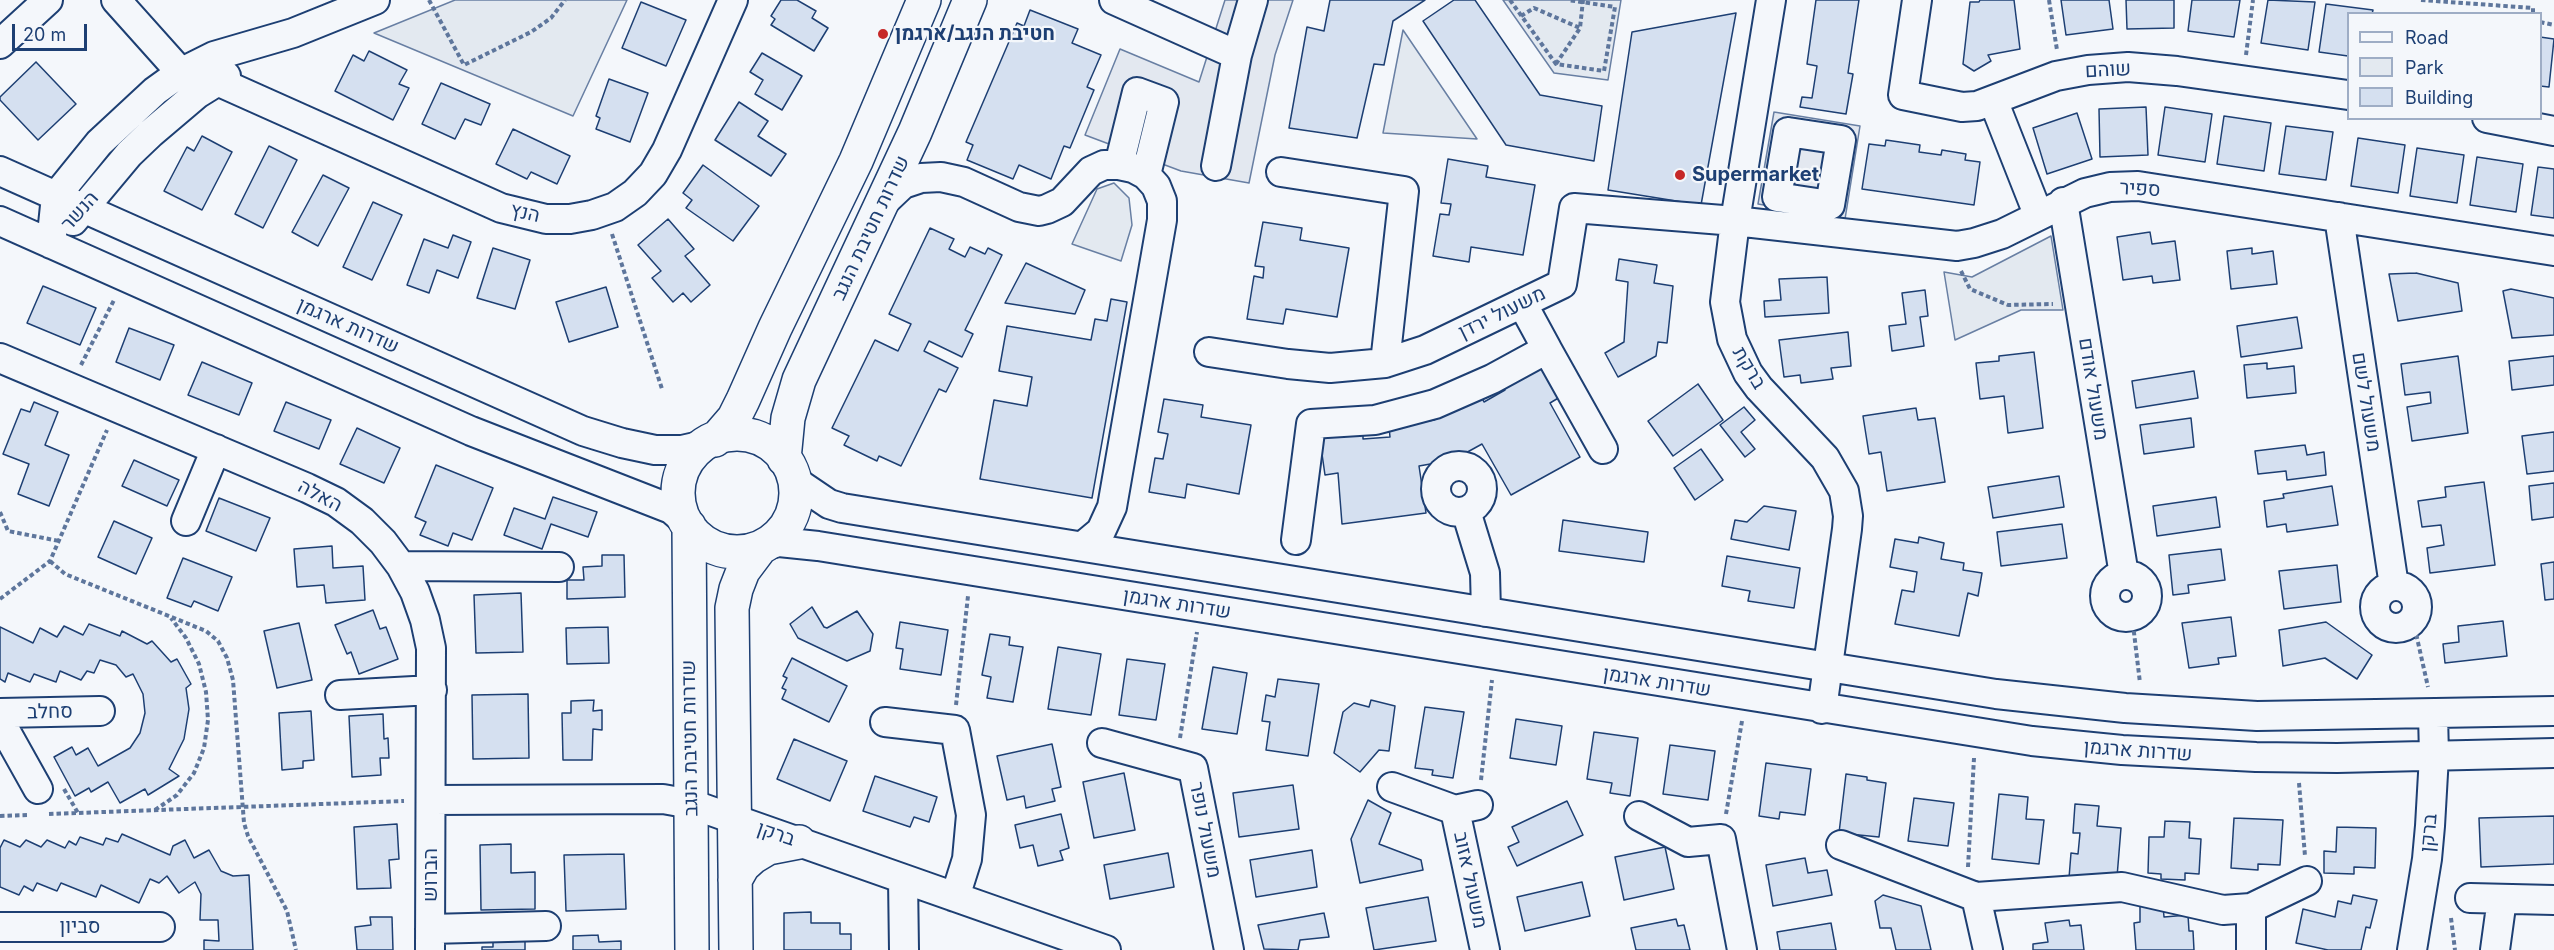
<!DOCTYPE html>
<meta charset="utf-8">
<style>
body{margin:0}
#map{position:relative;width:2554px;height:950px;overflow:hidden;background:#f4f7fb;font-family:Inter,sans-serif}
canvas{display:block}
.legend{position:absolute;left:2347px;top:12px;width:195px;height:108px;box-sizing:border-box;background:#f4f7fb;border:2px solid #9eadc5;margin:0;padding:8px 10px;list-style:none;font-size:18px;color:#1d3f73}
.legend li{display:flex;align-items:center;gap:12px;height:30px}
.legend b{width:30px;border:2px solid #9eadc5}
.scale{position:absolute;left:12px;top:24px;width:75px;height:27px;box-sizing:border-box;border:3px solid #1d3f73;border-top:0;padding-left:8px;font-size:18px;line-height:21px;white-space:nowrap;color:#1d3f73;-webkit-text-stroke:4px #f4f7fb;paint-order:stroke}
</style>
<div id="map">
<canvas width="2554" height="950"></canvas>
<ul class="legend">
<li><b style="height:8px;background:#f4f7fb"></b>Road</li>
<li><b style="height:16px;background:#e3e9f0"></b>Park</li>
<li><b style="height:16px;background:#d5e0f0"></b>Building</li>
</ul>
<div class="scale">20 m</div>
</div>
<script>
const g = document.querySelector('canvas').getContext('2d');
g.lineJoin = 'round';
function fill(path, color) { g.fillStyle = color; g.fill(path, 'evenodd'); }
const poly = rows => new Path2D(rows.map(r => 'M' + r).join(''));
function strokePath(path, color, width, dash) { g.strokeStyle = color; g.lineWidth = width; g.lineCap = dash ? 'butt' : 'round'; g.setLineDash(dash || []); g.stroke(path); }
function write(font, color, halo, rows, align = 'center') {
  g.font = font + ' Inter,Heebo,sans-serif'; g.lineWidth = 4.5; g.setLineDash([]); g.textBaseline = 'middle'; g.strokeStyle = halo; g.fillStyle = color; for (const [text, x, y, turn = 0] of rows) {
    g.save(); g.translate(x, y); g.rotate((+turn || 0) * Math.PI / 180); g.textAlign = isNaN(turn) ? turn : align; if (halo) g.strokeText(text, 0, 0); g.fillText(text, 0, 0); g.restore();
  }
}
const green = poly([
 [455,0,627,0,573,116,374,33,455,0],
 [1503,0,1621,0,1608,80,1554,73,1503,0],
 [1403,30,1477,139,1383,133,1403,30],
 [1114,183,1129,198,1132,225,1121,261,1072,244,1097,189,1114,183],
 [2051,236,2063,310,2021,310,1955,340,1944,272,1972,277,2051,236]
]);
fill(green, '#e3e9f0');
strokePath(green, '#687fa3', 1.5);
const parking = poly([
 [1225,0,1293,0,1275,55,1249,183,1181,171,1085,135,1120,49,1199,82,1225,0],
 [1774,112,1860,126,1845,219,1758,204,1774,112]
]);
fill(parking, '#e3e8f0');
strokePath(parking, '#687fa3', 1.5);
const building = poly([
 [781,0,797,0,816,11,812,18,828,28,814,51,771,25,775,19,771,16,781,0],
 [1330,0,1425,0,1393,21,1384,65,1374,64,1357,138,1289,128,1307,27,1324,31,1330,0],
 [1454,0,1475,0,1540,95,1602,106,1594,161,1506,145,1423,21,1454,0],
 [1816,0,1859,0,1848,73,1853,74,1846,114,1800,107,1802,97,1812,98,1817,66,1807,64,1816,0],
 [1980,0,2014,0,2020,49,1988,55,1991,61,1974,71,1963,64,1970,2,1979,2,1980,0],
 [2061,0,2109,0,2113,29,2066,35,2061,0],
 [2126,0,2174,0,2174,28,2127,29,2126,0],
 [2192,0,2240,0,2234,37,2188,31,2192,0],
 [2268,0,2315,2,2308,50,2261,43,2268,0],
 [641,2,686,20,666,66,622,48,641,2],
 [2326,4,2373,10,2372,14,2348,14,2348,56,2319,52,2326,4],
 [1030,10,1078,29,1072,43,1101,55,1087,87,1094,90,1070,148,1064,146,1051,179,1019,165,1013,179,967,160,973,145,966,142,1017,23,1024,26,1030,10],
 [1736,13,1701,205,1608,190,1632,32,1736,13],
 [2540,37,2554,39,2549,87,2540,86,2540,37],
 [369,51,407,70,399,84,409,88,393,120,335,91,353,55,364,61,369,51],
 [762,53,802,76,782,110,755,94,763,80,750,72,762,53],
 [36,62,76,104,38,140,0,100,0,97,36,62],
 [609,79,648,93,630,142,596,129,600,118,596,116,609,79],
 [441,83,490,104,481,125,465,119,455,139,422,124,441,83],
 [739,102,768,121,758,136,786,154,771,176,715,140,739,102],
 [2146,107,2148,155,2100,157,2099,109,2146,107],
 [2165,107,2212,114,2205,162,2158,155,2165,107],
 [2077,113,2092,159,2047,174,2033,128,2077,113],
 [2224,116,2271,123,2264,171,2217,164,2224,116],
 [2286,126,2333,132,2326,180,2279,174,2286,126],
 [513,129,570,156,557,184,531,172,527,179,496,164,513,129],
 [202,136,232,152,202,210,164,191,187,147,194,151,202,136],
 [2358,138,2405,145,2398,193,2351,186,2358,138],
 [1886,140,1920,145,1919,152,1941,155,1942,150,1966,154,1965,160,1980,162,1974,205,1862,189,1869,144,1885,146,1886,140],
 [269,146,297,160,263,228,235,214,269,146],
 [2417,148,2464,155,2457,203,2410,196,2417,148],
 [2477,157,2523,164,2516,212,2470,205,2477,157],
 [1448,159,1488,166,1486,177,1535,185,1523,255,1471,247,1469,262,1433,256,1440,214,1449,215,1451,204,1441,203,1448,159],
 [703,165,759,206,733,241,686,208,692,200,683,193,703,165],
 [2538,167,2554,169,2554,218,2531,215,2538,167],
 [323,175,349,188,318,246,292,232,323,175],
 [373,202,402,215,372,280,343,267,373,202],
 [668,219,694,249,685,256,710,285,691,302,683,293,673,302,652,278,661,271,638,245,668,219],
 [1263,222,1302,228,1300,240,1349,248,1337,317,1286,309,1283,324,1247,319,1254,276,1263,278,1264,267,1255,266,1263,222],
 [930,228,954,239,949,249,965,257,970,247,985,254,988,248,1002,255,965,330,973,334,962,357,929,341,924,351,958,368,946,392,939,389,901,466,879,456,877,461,844,445,849,436,832,428,875,340,898,351,911,324,889,314,930,228],
 [2150,232,2152,244,2175,241,2180,280,2153,283,2152,276,2123,280,2117,237,2150,232],
 [453,235,471,242,458,278,437,270,429,293,407,285,424,239,448,248,453,235],
 [493,248,530,260,515,309,477,298,493,248],
 [2252,248,2252,254,2273,251,2277,284,2231,289,2227,251,2252,248],
 [1619,259,1657,265,1654,283,1673,286,1667,343,1658,342,1656,356,1618,377,1605,353,1624,342,1628,282,1616,280,1619,259],
 [1026,263,1085,290,1075,314,1005,303,1026,263],
 [2416,273,2458,283,2462,311,2398,321,2389,274,2416,273],
 [1827,277,1829,313,1765,317,1764,301,1781,300,1779,279,1827,277],
 [43,286,96,308,80,345,27,323,43,286],
 [606,287,618,327,569,342,556,302,606,287],
 [2511,289,2554,298,2554,335,2512,338,2503,291,2511,289],
 [1925,290,1928,316,1920,317,1924,346,1892,351,1889,326,1906,324,1902,293,1925,290],
 [1111,299,1127,302,1092,498,980,479,994,400,1027,406,1032,377,999,371,1007,326,1091,340,1095,319,1107,321,1111,299],
 [2297,317,2302,348,2241,357,2237,326,2297,317],
 [129,328,174,345,160,380,116,362,129,328],
 [1848,332,1851,366,1831,368,1833,379,1801,383,1800,375,1784,377,1779,340,1848,332],
 [2034,352,2043,428,2008,433,2004,396,1980,399,1976,363,1999,361,1999,356,2034,352],
 [2458,356,2468,433,2412,441,2407,407,2431,403,2430,392,2405,395,2401,364,2458,356],
 [2554,356,2554,385,2512,390,2509,361,2554,356],
 [202,362,252,383,239,415,188,395,202,362],
 [1541,362,1560,397,1550,403,1580,457,1511,495,1482,444,1453,460,1419,466,1426,513,1342,524,1338,473,1325,475,1319,433,1363,429,1363,439,1390,437,1389,427,1434,420,1480,394,1484,402,1505,390,1501,383,1541,362],
 [2267,363,2267,369,2294,366,2296,393,2247,398,2244,365,2267,363],
 [2194,371,2198,398,2136,408,2132,381,2194,371],
 [1698,384,1723,420,1673,456,1648,421,1698,384],
 [1164,399,1203,405,1201,417,1251,425,1239,494,1187,484,1185,498,1149,492,1155,458,1163,459,1168,434,1158,432,1164,399],
 [34,402,58,412,45,445,69,455,49,506,18,494,29,464,3,454,21,409,30,412,34,402],
 [286,402,331,420,319,449,274,431,286,402],
 [1744,407,1755,420,1741,432,1755,449,1745,457,1720,425,1744,407],
 [1916,408,1918,420,1935,418,1945,482,1887,491,1881,452,1869,454,1863,416,1916,408],
 [2191,418,2194,447,2144,454,2140,425,2191,418],
 [357,428,400,448,384,483,340,464,357,428],
 [2554,432,2554,471,2527,474,2522,436,2554,432],
 [2305,445,2307,455,2324,452,2326,475,2287,480,2286,471,2258,474,2255,451,2305,445],
 [1701,449,1723,480,1695,500,1674,468,1701,449],
 [134,460,179,480,167,506,122,486,134,460],
 [436,465,493,488,472,540,453,533,448,546,420,535,426,522,415,517,436,465],
 [2059,476,2064,507,1993,518,1988,487,2059,476],
 [2484,482,2495,565,2430,573,2427,548,2444,545,2441,525,2422,527,2418,501,2446,497,2445,487,2484,482],
 [2554,483,2554,517,2532,520,2529,486,2554,483],
 [2332,486,2338,525,2287,532,2286,524,2267,527,2264,501,2284,498,2283,494,2332,486],
 [553,497,597,512,588,537,551,524,542,549,504,535,514,508,545,519,553,497],
 [2216,497,2220,527,2157,536,2153,506,2216,497],
 [219,498,270,518,256,551,206,531,219,498],
 [1764,506,1796,511,1789,550,1731,539,1735,520,1747,522,1764,506],
 [1563,520,1648,532,1644,562,1559,551,1563,520],
 [114,521,152,538,136,574,98,557,114,521],
 [2062,524,2067,558,2001,566,1997,532,2062,524],
 [1919,537,1944,543,1941,559,1964,563,1963,570,1982,573,1978,596,1968,593,1959,636,1895,624,1902,590,1914,592,1917,572,1890,567,1895,539,1918,543,1919,537],
 [332,546,333,568,363,566,365,600,326,603,324,585,297,587,294,549,332,546],
 [2221,549,2225,580,2188,585,2189,593,2173,595,2169,555,2221,549],
 [602,555,624,555,625,597,567,599,567,580,584,580,583,567,602,566,602,555],
 [1727,556,1800,568,1794,608,1748,601,1750,591,1722,586,1727,556],
 [183,558,232,577,218,611,194,601,191,607,167,598,183,558],
 [2554,562,2554,599,2545,600,2541,564,2554,562],
 [2337,565,2341,602,2284,609,2279,571,2337,565],
 [521,593,523,652,476,653,474,595,521,593],
 [812,607,824,627,827,628,857,611,873,634,870,651,847,661,798,638,790,624,812,607],
 [373,610,380,629,386,627,398,659,359,674,351,652,347,654,335,625,373,610],
 [2231,617,2236,656,2218,658,2219,664,2189,668,2182,623,2231,617],
 [2503,621,2507,656,2445,663,2443,644,2459,642,2458,626,2503,621],
 [900,622,948,630,941,675,900,669,903,649,896,648,900,622],
 [2326,622,2372,655,2357,679,2325,658,2283,666,2279,630,2326,622],
 [299,623,312,680,277,688,264,631,299,623],
 [89,624,120,636,122,631,147,644,152,641,171,662,177,659,191,684,186,688,189,709,184,739,169,769,179,776,148,795,145,789,120,803,108,782,91,792,89,788,75,796,54,757,72,747,76,755,88,748,98,766,130,748,140,733,145,713,143,694,133,674,126,677,116,665,100,660,94,673,87,671,81,680,60,671,56,682,34,674,30,682,8,673,5,682,0,679,0,627,33,643,40,628,57,637,64,626,83,635,89,624],
 [608,627,609,663,567,664,566,628,608,627],
 [990,634,1010,637,1009,645,1023,647,1013,702,987,698,991,677,982,675,990,634],
 [1058,647,1101,654,1091,715,1048,709,1058,647],
 [792,658,847,686,829,722,782,699,786,690,782,688,787,678,783,676,792,658],
 [1127,659,1165,664,1156,720,1119,715,1127,659],
 [1213,667,1247,673,1237,734,1202,729,1213,667],
 [1278,679,1319,684,1308,756,1266,750,1270,722,1262,721,1266,695,1275,697,1278,679],
 [528,694,529,758,473,759,472,695,528,694],
 [594,700,593,711,602,710,602,730,593,729,592,760,563,760,562,713,571,713,571,701,594,700],
 [1371,700,1395,706,1389,751,1379,750,1360,772,1334,753,1343,712,1354,703,1369,707,1371,700],
 [1425,707,1464,712,1453,778,1432,775,1433,770,1415,768,1425,707],
 [311,711,314,760,303,761,303,768,282,770,279,713,311,711],
 [383,714,384,739,388,738,389,758,380,758,381,775,352,777,349,716,383,714],
 [1516,719,1562,726,1556,765,1510,758,1516,719],
 [1594,732,1638,738,1630,796,1610,793,1612,783,1587,779,1594,732],
 [794,739,847,761,830,801,777,779,794,739],
 [1052,744,1061,787,1052,789,1055,801,1026,808,1024,796,1007,800,997,756,1052,744],
 [1670,745,1715,751,1708,800,1663,794,1670,745],
 [1766,763,1811,769,1805,815,1780,812,1779,819,1759,816,1766,763],
 [1124,773,1135,830,1094,838,1083,782,1124,773],
 [1846,774,1867,777,1867,780,1886,783,1879,837,1839,833,1846,774],
 [875,776,937,797,929,822,914,817,910,827,863,811,875,776],
 [1293,785,1299,829,1239,837,1233,793,1293,785],
 [1999,794,2028,797,2026,819,2044,820,2039,864,1992,859,1999,794],
 [1914,798,1954,803,1948,846,1908,841,1914,798],
 [1368,800,1391,813,1379,844,1421,860,1423,870,1360,883,1351,839,1368,800],
 [1567,801,1583,835,1517,866,1508,847,1519,842,1512,827,1567,801],
 [2075,804,2099,806,2097,826,2121,828,2117,877,2069,878,2071,853,2078,854,2080,833,2073,833,2075,804],
 [1061,814,1069,848,1060,851,1063,860,1038,866,1033,845,1020,848,1015,825,1061,814],
 [2554,816,2554,864,2481,867,2479,818,2554,816],
 [2234,818,2283,820,2280,865,2258,864,2258,870,2231,868,2234,818],
 [2165,821,2190,822,2189,838,2201,839,2199,874,2185,873,2185,880,2161,879,2161,874,2148,873,2149,837,2164,837,2165,821],
 [397,824,399,859,389,860,391,888,357,889,354,827,397,824],
 [2337,827,2376,828,2375,868,2354,867,2354,874,2324,873,2324,851,2336,852,2337,827],
 [122,834,170,855,173,846,185,840,194,858,209,850,221,871,233,876,249,875,253,950,204,950,204,940,219,941,218,920,200,920,201,894,195,882,179,893,167,876,159,883,150,879,139,903,101,885,96,897,61,883,57,891,37,883,33,891,24,886,19,895,0,887,0,848,4,840,20,847,26,840,41,847,47,840,65,848,69,841,76,845,80,837,103,845,106,838,118,842,122,834],
 [511,844,511,873,535,872,535,909,481,910,480,845,511,844],
 [1665,847,1674,889,1624,900,1615,857,1665,847],
 [1312,850,1317,887,1256,897,1250,860,1312,850],
 [1168,853,1174,887,1110,899,1104,865,1168,853],
 [624,854,626,909,566,911,564,855,624,854],
 [1805,858,1808,873,1827,870,1832,895,1773,906,1766,865,1805,858],
 [1582,882,1590,916,1525,931,1517,897,1582,882],
 [1883,895,1921,906,1931,950,1896,950,1891,928,1880,928,1875,901,1883,895],
 [2353,895,2377,900,2370,928,2366,927,2361,950,2328,950,2296,943,2303,909,2335,917,2338,901,2351,904,2353,895],
 [1428,897,1436,941,1374,950,1366,908,1428,897],
 [2163,905,2164,917,2188,915,2189,931,2193,931,2194,950,2136,950,2134,923,2140,922,2140,906,2163,905],
 [811,912,811,923,840,923,840,934,851,934,851,950,784,950,784,913,811,912],
 [1324,913,1329,937,1300,940,1298,950,1264,949,1258,925,1324,913],
 [370,917,392,917,393,950,357,950,355,927,371,925,370,917],
 [1676,919,1678,926,1684,925,1690,950,1636,950,1631,928,1676,919],
 [2069,920,2070,926,2081,925,2084,950,2033,950,2033,944,2048,942,2045,923,2069,920],
 [1831,923,1836,950,1780,950,1777,932,1831,923],
 [598,935,599,942,621,941,621,950,573,950,573,936,598,935],
 [525,941,525,950,482,950,482,947,493,947,493,942,525,941]
]);
fill(building, '#d5e0f0');
strokePath(building, '#1d3f73', 1.5);
const minor = poly([
 [116,0,184,76,217,81,501,208,546,219,570,219,592,215,615,207,635,193,653,174,667,150,733,0],
 [1114,0,1237,55],
 [1771,0,1735,221,1725,302,1732,339,1748,373,1759,388,1825,458,1844,491,1848,516,1847,529,1822,709],
 [1917,0,1903,95,1962,107,1977,106,2056,76,2088,70,2128,67,2177,71,2348,95],
 [0,44,48,0],
 [1993,100,2038,214],
 [2487,118,2554,131],
 [1788,132,1841,140,1830,205,1777,197,1788,132],
 [1119,165,1137,92,1164,102,1146,175],
 [1216,166,1237,55,1253,0],
 [0,171,583,431,622,443,655,450,682,450,704,445],
 [1281,172,1404,191,1385,363],
 [884,202,903,184,921,178,941,177,964,182,1019,207,1039,211,1047,209,1062,202,1091,171,1104,165,1119,165,1133,168,1146,175,1156,186,1162,201,1162,220,1112,507,1101,531,1083,546],
 [2063,202,2124,575],
 [2339,217,2394,586],
 [0,221,471,431,671,509,686,522],
 [73,221,129,154,151,133,197,94,226,76],
 [51,244,56,196,99,143,155,91,180,73,214,56,293,33,375,0],
 [1522,303,1547,349],
 [1209,352,1288,364,1330,368,1385,363,1425,350,1562,284,1574,208,1735,221,1957,246,1974,243,2002,234,2085,193,2110,187,2138,186,2554,251],
 [0,358,307,488,336,502,362,521,383,542,401,566,415,592,425,620,431,648,430,950],
 '1436 489a23 23 0 1 1 46 0a23 23 0 1 1-46 0Z',
 [795,481,829,504,842,508,1996,694,2125,708,2257,716,2554,711],
 [1466,511,1485,573,1486,612],
 [186,521,216,449],
 [1296,540,1311,424,1375,420,1435,404,1492,379,1547,349,1603,449],
 [766,545,779,542,818,546,2032,741,2122,750,2256,757,2337,758,2554,753],
 [401,566,559,567],
 '2105 596a21 21 0 1 1 42 0a21 21 0 1 1-42 0Z',
 '2375 607a21 21 0 1 1 42 0a21 21 0 1 1-42 0Z',
 [340,695,432,690],
 [0,713,100,711],
 [0,721,38,789],
 [885,722,955,730,971,815,967,859,955,897],
 [1102,743,1193,768,1229,950],
 [1392,787,1455,810,1478,805],
 [431,800,663,799,691,804,1106,950],
 [1455,810,1485,950],
 [1639,816,1688,842,1721,839,1742,950],
 [1841,845,1976,897,2122,887,2223,910,2251,908,2307,881],
 [903,879,904,950],
 [1976,897,1988,950],
 [2470,898,2554,900],
 [0,927,160,927],
 [430,929,546,926],
 [2251,950,2251,908],
 [2412,950,2427,859,2430,826,2434,756,2433,714],
 [2495,950,2502,899]
]);
const major = poly([
 '678 493a59 59 0 1 1 118 0a59 59 0 1 1-118 0Z',
 [715,440,734,418,743,400,775,328,856,161,924,0],
 [784,459,788,418,799,380,915,132,970,0],
 [689,526,692,950],
 [735,880,743,866,753,857,768,848,799,842],
 [736,950,732,608,736,589,743,571,761,547]
]);
strokePath(minor, '#1d3f73', 32);
strokePath(major, '#1d3f73', 36);
strokePath(poly([
 [429,0,464,65,531,32,551,18,565,0],
 [1510,0,1556,64,1604,71,1615,7,1568,0],
 [2049,0,2057,50],
 [2421,0,2533,8,2533,14],
 [1521,16,1534,8,1580,28],
 [2540,22,2554,25],
 [2246,55,2253,0],
 [1556,64,1580,28,1583,0],
 [612,234,662,389],
 [1961,271,1970,289,2008,305,2053,304],
 [81,365,114,300],
 [0,512,8,531,59,541],
 [50,561,65,574,206,631,218,641,227,658,233,680,244,823,248,836,287,911,296,950],
 [0,599,50,561,107,430],
 [2132,616,2140,683],
 [2413,620,2428,687],
 [956,705,968,596],
 [1180,738,1197,632],
 [1481,780,1492,680],
 [2299,783,2305,856],
 [64,789,78,813],
 [155,810,177,795,194,773,204,748,208,720,206,692,199,664,186,638,171,618],
 [49,814,404,801],
 [1726,814,1742,721],
 [0,816,29,815],
 [1968,867,1974,758],
 [2451,918,2455,950]
]), '#5e769c', 4, [4.5, 3]);
strokePath(minor, '#f4f7fb', 28);
strokePath(major, '#f4f7fb', 33);
for (const [x, y, r, color] of [
 [883,34,6,"#c62828"],
 [1680,175,6,"#c62828"]
]) { const dot = new Path2D(); dot.arc(x, y, r, 0, 2 * Math.PI); g.fillStyle = color; g.fill(dot); strokePath(dot, '#f4f7fb', 2); }
write('bold 20px', '#1d3f73', '#f4f7fb', [
 ["חטיבת הנגב/ארגמן",895,34],
 ["Supermarket",1692,175]
], 'left');
write('20px', '#1d3f73', '#f4f7fb', [
 ["שוהם",2108,70,-3],
 ["ספיר",2140,189,3],
 ["הנשר",80,211,-48],
 ["הנץ",525,213,13],
 ["שדרות חטיבת הנגב",871,228,-65],
 ["משעול ירדן",1502,313,-26],
 ["שדרות ארגמן",348,326,24],
 ["ברקת",1749,368,59],
 ["משעול אודם",2093,389,81],
 ["משעול לשם",2366,402,81],
 ["האלה",320,496,28],
 ["שדרות ארגמן",1177,604,9],
 ["שדרות ארגמן",1657,682,9],
 ["סחלב",50,712,-1],
 ["שדרות חטיבת הנגב",690,738,-91],
 ["שדרות ארגמן",2138,751,4],
 ["משעול נופר",1205,830,79],
 ["ברקן",2429,833,-85],
 ["ברקן",776,834,19],
 ["הברוש",431,875,-90],
 ["משעול אזוב",1470,880,78],
 ["סביון",80,927]
]);
</script>
